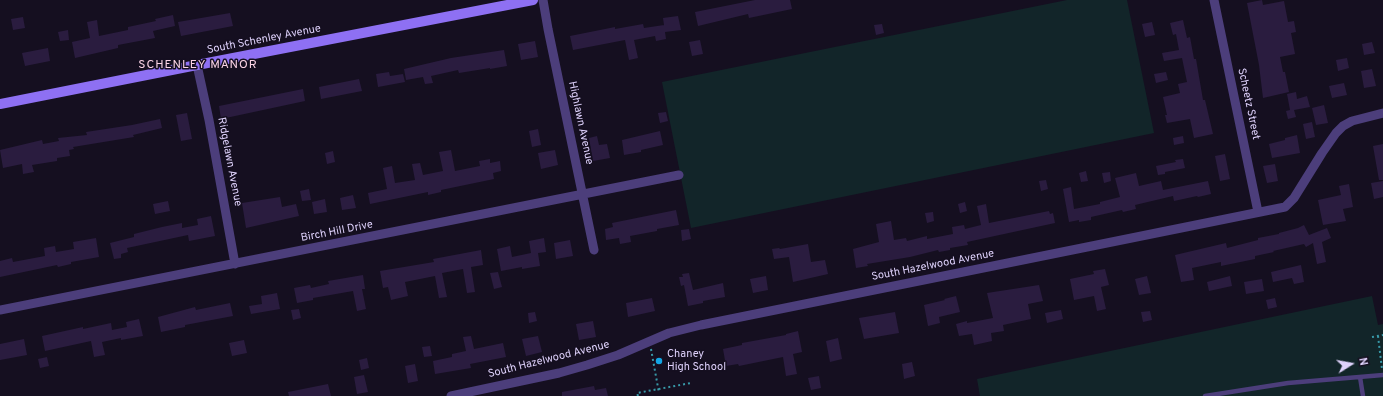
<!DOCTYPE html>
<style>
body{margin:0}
#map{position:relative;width:1383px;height:396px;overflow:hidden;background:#150f20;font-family:Overpass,sans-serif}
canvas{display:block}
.north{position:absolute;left:1331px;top:344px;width:40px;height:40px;-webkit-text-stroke:3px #150f20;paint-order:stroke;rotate:79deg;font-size:11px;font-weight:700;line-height:16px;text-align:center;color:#ded1fb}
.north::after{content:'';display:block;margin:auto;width:14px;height:18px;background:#ded1fb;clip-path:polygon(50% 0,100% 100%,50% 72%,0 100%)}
</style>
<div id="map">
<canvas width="1383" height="396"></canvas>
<div class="north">N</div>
</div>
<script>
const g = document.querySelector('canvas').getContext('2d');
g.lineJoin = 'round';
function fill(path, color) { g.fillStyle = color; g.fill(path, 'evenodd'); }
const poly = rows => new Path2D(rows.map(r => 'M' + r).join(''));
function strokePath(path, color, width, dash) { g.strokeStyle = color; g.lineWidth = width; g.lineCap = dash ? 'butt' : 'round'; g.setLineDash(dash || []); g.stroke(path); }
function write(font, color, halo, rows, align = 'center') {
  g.font = font + ' Overpass,sans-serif'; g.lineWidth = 3; g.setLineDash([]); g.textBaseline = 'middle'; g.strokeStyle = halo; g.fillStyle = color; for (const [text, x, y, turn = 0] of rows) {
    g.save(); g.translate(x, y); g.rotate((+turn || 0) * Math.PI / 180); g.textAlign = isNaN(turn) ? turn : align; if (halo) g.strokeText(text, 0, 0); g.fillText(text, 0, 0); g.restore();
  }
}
fill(poly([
 [1067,0,1127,0,1154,133,691,228,662,82],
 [1372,296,1378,325,1383,324,1383,396,980,396,977,379]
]), '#122529');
fill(poly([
 [755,0,790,0,792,9,749,18,748,14,698,26,695,12],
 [1262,0,1263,5,1284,1,1288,22,1294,21,1296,32,1291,33,1295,54,1280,57,1283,72,1285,72,1289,92,1263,98,1259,65,1247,3],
 [230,13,233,26,181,36,178,22],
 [173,15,175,26,153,31,155,38,118,45,118,48,75,58,72,42,90,38,87,22,97,20,99,36,128,30,128,27,156,21,155,19],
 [678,16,681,30,665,32,663,18],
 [23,17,25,28,13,30,11,19],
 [1183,20,1187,38,1190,37,1194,59,1196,59,1203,100,1205,100,1213,134,1194,138,1190,119,1167,123,1165,115,1167,115,1163,97,1180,93,1178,84,1187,82,1182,58,1164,61,1162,53,1179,50,1176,34,1173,35,1170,23],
 [1152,22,1155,35,1145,37,1142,24],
 [643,24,644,28,664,25,666,39,656,41,655,36,634,40,638,58,629,60,625,40,573,50,570,36,615,27,615,29],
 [882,24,884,33,876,35,874,25],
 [68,30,69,40,60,41,58,32],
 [700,40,703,54,692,56,689,42],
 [535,41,538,57,521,60,518,44],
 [1372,42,1375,53,1364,55,1362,44],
 [48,48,50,61,25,66,22,53],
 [504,50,507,66,490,69,490,68,459,73,458,70,431,76,433,83,425,84,423,77,406,80,404,69,451,58],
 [1347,58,1349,68,1338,71,1336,60],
 [1372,69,1376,86,1364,88,1361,71],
 [389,72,390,76,403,74,405,82,378,87,376,74],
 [1166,72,1168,80,1156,83,1154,74],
 [359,79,362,91,321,99,319,87],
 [1344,83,1347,95,1332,98,1329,86],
 [303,89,305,101,221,119,219,106],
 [1296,92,1297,99,1307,96,1310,107,1294,110,1296,117,1288,119,1286,111,1290,110,1287,94],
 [1324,105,1328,123,1316,125,1312,108],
 [666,112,668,121,660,123,658,113],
 [187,113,192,139,181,141,176,115],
 [160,119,162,128,133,135,134,137,73,147,74,149,69,150,70,156,57,158,57,161,32,165,34,172,23,174,22,164,3,168,0,150,42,140,43,144,59,141,58,138,87,135,86,132,132,125],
 [1312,122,1315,137,1306,139,1303,124],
 [538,129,541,145,532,147,529,131],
 [660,131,663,145,641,150,641,152,624,155,622,140],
 [1297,135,1300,153,1272,158,1269,144,1285,140,1285,138],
 [597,136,599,145,607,144,610,158,593,161,589,138],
 [1183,136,1184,143,1174,145,1173,138],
 [1383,144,1383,180,1379,180,1373,146],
 [451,150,455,171,480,166,479,161,490,159,490,163,500,161,501,171,493,173,494,179,441,190,441,192,428,195,428,192,370,204,368,193,387,189,383,168,392,166,395,183,415,180,412,164,420,163,423,175,443,171,439,152],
 [555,150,558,165,541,169,538,153],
 [333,151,335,162,327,164,325,153],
 [1225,154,1230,179,1220,181,1215,156],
 [1183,159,1185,168,1165,172,1165,174,1158,175,1156,166,1176,162,1175,160],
 [1275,164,1278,181,1267,183,1263,166],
 [1086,171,1088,181,1081,182,1079,173],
 [1110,172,1111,181,1104,183,1102,173],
 [1136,173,1139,186,1161,181,1163,190,1208,181,1211,194,1198,197,1197,196,1174,201,1173,196,1135,205,1136,209,1123,212,1122,210,1091,217,1091,220,1079,222,1079,220,1069,222,1063,189,1071,187,1074,209,1100,204,1100,202,1120,197,1115,178],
 [1046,180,1048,189,1041,191,1039,181],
 [1383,181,1383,197,1374,199,1371,183],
 [1349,184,1353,207,1343,209,1346,221,1323,225,1318,200,1341,195,1339,186],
 [309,189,311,200,302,201,300,191],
 [353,195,356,208,342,210,340,198],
 [280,197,282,207,296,204,299,216,246,228,242,203],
 [325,199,327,212,314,214,312,202],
 [168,201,170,211,155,214,153,204],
 [965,202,967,211,960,213,958,204],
 [986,204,989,223,1049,211,1050,214,1053,213,1055,223,967,242,968,245,950,248,950,250,939,252,938,250,910,257,867,264,868,266,856,268,853,249,879,242,876,224,891,221,894,240,906,238,907,241,927,236,927,239,953,234,952,227,964,225,965,229,981,225,977,206],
 [676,210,679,225,657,229,657,231,630,236,631,242,620,244,619,238,606,240,605,229,613,227,612,223],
 [933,212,934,221,927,223,925,213],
 [211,216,215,236,189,241,188,235,127,248,128,252,121,254,121,258,114,259,110,243,134,237,134,234,162,227,182,223,182,228,198,225,197,219],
 [1304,225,1309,235,1327,228,1331,238,1322,242,1326,262,1317,264,1313,243,1306,247,1304,244,1273,251,1274,252,1255,256,1255,259,1221,266,1221,262,1192,268,1194,280,1181,282,1175,255,1226,243,1227,248,1258,240,1258,238,1279,234,1279,233,1298,228],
 [689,229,691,239,682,241,681,230],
 [96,238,99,257,71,262,71,264,58,267,57,265,0,277,0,261,12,258,13,262,45,256,44,248,55,246,56,252,74,249,73,242],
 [544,238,546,252,538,253,540,266,522,269,522,267,501,271,497,249,510,246,512,257,531,253,529,241],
 [570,240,573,256,556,259,554,243],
 [808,244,811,262,825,260,828,274,793,282,789,257,774,259,772,249,779,248,780,249],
 [481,250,483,265,471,267,475,292,467,293,463,269,442,273,447,297,439,298,435,276,405,282,408,296,391,300,388,287,383,288,380,271,434,262,433,259],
 [1301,265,1304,282,1294,284,1292,278,1273,282,1271,272],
 [1105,269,1109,285,1101,287,1106,309,1097,311,1094,296,1074,300,1070,279,1094,274,1093,271],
 [498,272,502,287,494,289,490,273],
 [689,273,693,290,723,283,725,297,703,301,703,303,688,306,684,285,681,286,679,277,683,277,682,274],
 [363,275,365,289,362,289,366,309,357,311,353,291,313,298,313,300,297,303,294,288,310,285,311,288,329,284,328,281],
 [766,276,768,290,753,293,750,279],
 [1147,276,1151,293,1139,295,1135,279],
 [1230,276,1232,286,1209,291,1207,282],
 [1262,279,1264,291,1246,294,1244,282],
 [1039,285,1043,301,1028,304,1031,319,1003,325,1004,331,991,333,992,341,974,345,972,334,959,336,956,324,967,321,967,323,993,318,987,293],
 [277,293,280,309,251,314,249,306,262,304,261,296],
 [956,296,960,312,939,317,940,323,928,326,924,305,945,300,944,299],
 [652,298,655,311,628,317,626,303],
 [1275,298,1277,307,1268,309,1266,300],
 [230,303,233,316,185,325,185,327,161,332,158,317,195,307,196,310],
 [299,309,301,318,293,320,291,310],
 [1061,310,1063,319,1047,323,1045,313],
 [1150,311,1152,320,1143,322,1141,312],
 [535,312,537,321,529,323,528,313],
 [895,312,899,333,864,339,859,318],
 [139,319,143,336,121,340,121,338,102,342,105,355,94,357,91,341,45,351,42,336,83,327,83,329,111,323,112,330,127,327,126,322],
 [593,321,596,337,579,340,576,324],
 [798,331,802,352,793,354,797,374,786,376,783,357,739,366,738,364,726,366,723,349,742,345,742,343,786,335,786,334],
 [471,336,474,349,503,343,506,357,470,364,471,368,435,374,433,361,452,357,452,354,466,351,463,337],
 [538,336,542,352,526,356,522,339],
 [838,338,842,359,830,362,826,341],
 [24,339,27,355,0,360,0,344],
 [244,340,247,353,232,356,229,343],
 [430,346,432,356,424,357,422,347],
 [47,357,49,366,40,368,38,359],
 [367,358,369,368,361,370,359,360],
 [912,362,915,376,904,379,902,364],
 [415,364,418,381,408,383,405,366],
 [364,375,368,392,357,394,354,377],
 [819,376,821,388,811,390,808,378],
 [328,384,331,396,289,396,288,392],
 [594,386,595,390,606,388,608,396,562,396,562,392]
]), '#2a1c3f');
strokePath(poly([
 [1378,336,1382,369],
 [1372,337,1383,335],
 [651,349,659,393],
 [638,396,637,393,691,383]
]), '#3899a8', 2, [2, 3]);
strokePath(poly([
 [1360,377,1363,396],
 [1205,396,1288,383,1383,375]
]), '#4c3e7b', 4.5);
strokePath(poly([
 [543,0,548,29,594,250],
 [1214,0,1258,212],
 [197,65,209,120,235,264],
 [0,310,679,175],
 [451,396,559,373,587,365,618,355,669,333,701,325,1285,207,1294,198,1322,153,1336,133,1343,126,1352,121,1383,113]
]), '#4c3e7b', 9);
strokePath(poly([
 [0,104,197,65,533,0]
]), '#8e70f3', 10);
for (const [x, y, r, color] of [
 [659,361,4,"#13a6e5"]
]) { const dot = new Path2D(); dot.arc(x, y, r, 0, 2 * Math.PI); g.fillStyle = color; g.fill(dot); strokePath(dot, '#150f20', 1.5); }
write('11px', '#ded1fb', '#150f20', [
 ["South Schenley Avenue",264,40,-11],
 ["Scheetz Street",1248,104,78],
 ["Highlawn Avenue",580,123,78],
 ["Ridgelawn Avenue",229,162,79],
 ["Birch Hill Drive",337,232,-11],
 ["South Hazelwood Avenue",933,266,-11],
 ["South Hazelwood Avenue",549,360,-14]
]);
write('11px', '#ded1fb', '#150f20', [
 ["Chaney",667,355],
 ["High School",667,368]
], 'left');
g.letterSpacing = '1px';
write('12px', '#fbd3e5', '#150f20', [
 ["SCHENLEY MANOR",198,66]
]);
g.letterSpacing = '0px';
</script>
